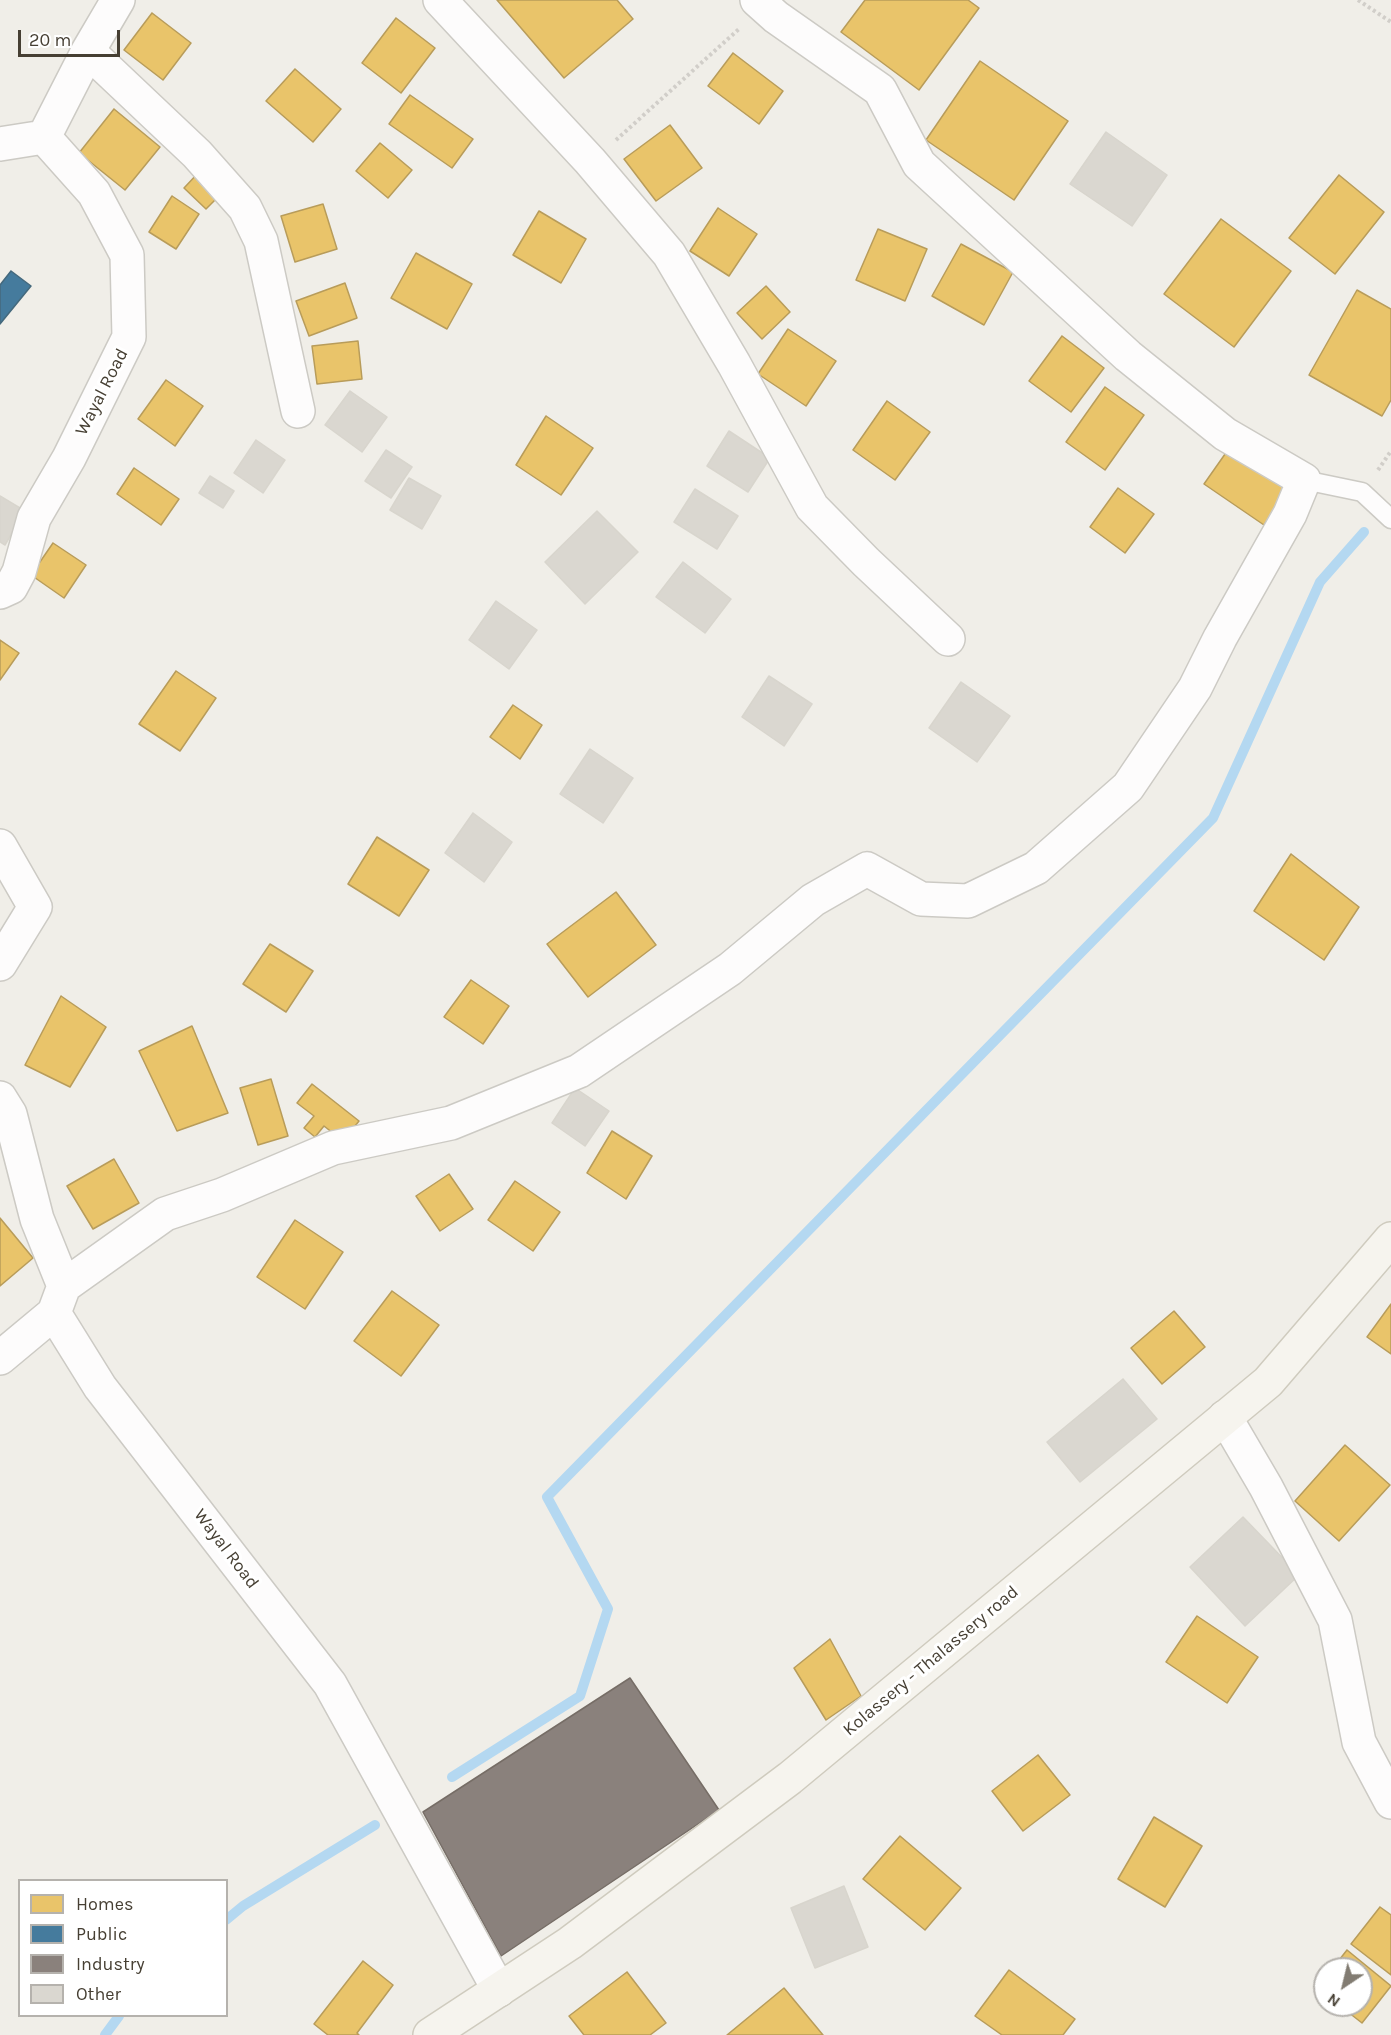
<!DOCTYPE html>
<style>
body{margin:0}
#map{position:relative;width:1391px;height:2035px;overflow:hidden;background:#f0eee8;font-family:Karla,sans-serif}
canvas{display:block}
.legend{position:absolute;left:18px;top:1879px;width:210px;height:138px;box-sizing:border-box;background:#fff;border:2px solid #b5b2ad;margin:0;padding:8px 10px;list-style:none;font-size:18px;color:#463f33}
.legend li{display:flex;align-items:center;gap:12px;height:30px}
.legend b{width:30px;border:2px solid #b5b2ad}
.north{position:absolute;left:1313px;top:1957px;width:60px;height:60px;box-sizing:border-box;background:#fff;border:2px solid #b5b2ad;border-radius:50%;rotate:215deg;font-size:16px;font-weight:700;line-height:24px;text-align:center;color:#463f33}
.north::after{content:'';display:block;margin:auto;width:21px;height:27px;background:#827c72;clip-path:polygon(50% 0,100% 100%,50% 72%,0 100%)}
.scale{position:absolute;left:18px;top:30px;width:102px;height:27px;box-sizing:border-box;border:3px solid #463f33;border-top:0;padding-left:8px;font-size:18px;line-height:21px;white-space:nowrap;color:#463f33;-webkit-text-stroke:4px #fff;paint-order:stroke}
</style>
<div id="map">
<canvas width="1391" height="2035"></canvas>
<ul class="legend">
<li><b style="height:16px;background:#e9c46a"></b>Homes</li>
<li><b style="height:16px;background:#457b9d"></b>Public</li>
<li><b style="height:16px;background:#8a817c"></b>Industry</li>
<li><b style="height:16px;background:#dad7d0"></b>Other</li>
</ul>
<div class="north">N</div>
<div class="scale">20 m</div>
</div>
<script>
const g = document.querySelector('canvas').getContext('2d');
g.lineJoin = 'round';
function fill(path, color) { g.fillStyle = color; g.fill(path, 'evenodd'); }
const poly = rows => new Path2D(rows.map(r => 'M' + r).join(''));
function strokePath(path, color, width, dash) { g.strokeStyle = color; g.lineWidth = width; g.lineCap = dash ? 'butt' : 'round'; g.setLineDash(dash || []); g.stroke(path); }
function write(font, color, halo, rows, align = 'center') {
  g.font = font + ' Karla,sans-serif'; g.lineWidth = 6; g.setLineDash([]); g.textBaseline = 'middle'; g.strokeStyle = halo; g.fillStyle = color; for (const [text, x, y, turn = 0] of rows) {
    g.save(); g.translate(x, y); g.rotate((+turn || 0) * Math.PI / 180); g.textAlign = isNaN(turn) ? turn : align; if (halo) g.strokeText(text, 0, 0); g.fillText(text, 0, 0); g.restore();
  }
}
const homes = poly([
 [497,0,617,0,633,19,564,78,497,0],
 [865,0,968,0,979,8,919,90,841,32,865,0],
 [152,13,191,43,163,80,124,50,152,13],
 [396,18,435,48,401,93,362,63,396,18],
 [733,53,783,91,759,124,708,86,733,53],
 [980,61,1068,121,1014,200,926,140,980,61],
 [295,69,341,109,313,142,266,101,295,69],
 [410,95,473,139,452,168,389,124,410,95],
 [114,109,160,147,125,190,79,153,114,109],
 [670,125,702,168,656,201,624,159,670,125],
 [380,143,412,170,388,198,356,171,380,143],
 [199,172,221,194,206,209,184,188,199,172],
 [1339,175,1384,212,1335,274,1289,238,1339,175],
 [172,196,199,214,176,249,149,232,172,196],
 [323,204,337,249,295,262,281,216,323,204],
 [718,208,757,234,729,276,690,251,718,208],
 [539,211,586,239,561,283,513,255,539,211],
 [1221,219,1291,271,1234,347,1164,294,1221,219],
 [878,229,927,249,905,301,856,280,878,229],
 [961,244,1013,272,984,325,932,296,961,244],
 [416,253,472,284,447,329,391,298,416,253],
 [345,283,357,318,309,336,296,301,345,283],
 [766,286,790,312,762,339,737,313,766,286],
 [1357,290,1391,309,1391,400,1382,416,1309,375,1357,290],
 [788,329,836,361,806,406,758,374,788,329],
 [1062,336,1104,368,1071,412,1029,381,1062,336],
 [358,341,362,379,317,384,312,346,358,341],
 [166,380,203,406,175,446,138,419,166,380],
 [1105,387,1144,415,1105,470,1066,442,1105,387],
 [887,401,930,432,895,480,853,450,887,401],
 [546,416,593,448,561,495,516,465,546,416],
 [1230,447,1289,488,1264,525,1204,484,1230,447],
 [134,468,179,499,161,525,117,494,134,468],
 [1118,488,1154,514,1125,553,1090,527,1118,488],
 [53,543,86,565,64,598,31,575,53,543],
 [0,640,19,653,0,680,0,640],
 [176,671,216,698,180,751,139,724,176,671],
 [513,705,542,725,520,759,490,737,513,705],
 [377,837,429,870,399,916,348,884,377,837],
 [1291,854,1359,907,1324,960,1254,911,1291,854],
 [616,892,656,945,588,997,547,944,616,892],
 [270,944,313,971,286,1012,243,984,270,944],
 [471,980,509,1006,483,1044,444,1017,471,980],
 [61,996,106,1027,70,1087,25,1065,61,996],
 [192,1026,228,1113,177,1131,139,1051,192,1026],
 [271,1079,288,1136,258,1145,240,1088,271,1079],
 [312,1084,359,1121,343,1141,324,1126,315,1137,304,1128,314,1116,297,1103,312,1084],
 [612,1131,652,1156,626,1199,587,1173,612,1131],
 [114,1159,139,1203,93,1229,67,1186,114,1159],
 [449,1174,473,1209,440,1231,416,1196,449,1174],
 [515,1181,560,1212,533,1251,488,1220,515,1181],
 [0,1218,33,1258,0,1286,0,1218],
 [295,1220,343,1252,305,1309,257,1277,295,1220],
 [392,1291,439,1325,401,1376,354,1341,392,1291],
 [1391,1304,1391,1354,1367,1337,1391,1304],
 [1174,1311,1205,1347,1162,1384,1131,1348,1174,1311],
 [1345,1445,1390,1485,1339,1541,1295,1501,1345,1445],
 [1197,1616,1258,1657,1227,1703,1166,1662,1197,1616],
 [830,1639,861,1696,826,1720,794,1668,830,1639],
 [1038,1755,1070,1795,1023,1831,992,1791,1038,1755],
 [1154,1817,1202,1846,1165,1907,1118,1879,1154,1817],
 [900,1836,961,1888,925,1930,863,1879,900,1836],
 [1380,1907,1391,1915,1391,1975,1351,1944,1380,1907],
 [1347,1950,1391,1986,1362,2023,1339,2005,1361,2005,1361,1969,1332,1969,1347,1950],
 [363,1961,393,1985,357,2033,359,2035,328,2035,314,2024,363,1961],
 [1009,1970,1075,2019,1063,2035,1002,2035,975,2016,1009,1970],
 [627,1972,666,2023,650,2035,584,2035,569,2016,627,1972],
 [1325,1978,1325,1994,1317,1987,1325,1978],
 [784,1988,823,2035,727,2035,784,1988]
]);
fill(homes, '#e9c46a');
strokePath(homes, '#b89c5a', 1.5);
const public = poly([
 [11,271,31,286,0,324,0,285,11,271]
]);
fill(public, '#457b9d');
strokePath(public, '#45697d', 1.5);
const industry = poly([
 [630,1678,719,1810,501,1956,423,1812,630,1678]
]);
fill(industry, '#8a817c');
strokePath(industry, '#766d66', 1.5);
strokePath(poly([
 [452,1777,580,1696,608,1609,547,1497,1213,818,1320,582,1364,532],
 [226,1920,243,1906,375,1825],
 [105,2035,119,2016]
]), '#b4d8f1', 10);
const building = poly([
 [1106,132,1167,175,1132,226,1070,184,1106,132],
 [350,391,387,417,362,452,325,425,350,391],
 [729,431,770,458,748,492,707,466,729,431],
 [256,440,285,460,263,493,234,473,256,440],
 [386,450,412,467,391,498,365,481,386,450],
 [210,476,234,491,223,508,199,493,210,476],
 [409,478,441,496,422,529,390,510,409,478],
 [695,489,738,516,717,549,674,522,695,489],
 [0,496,25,511,5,545,0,542,0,496],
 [597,511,638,552,585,604,545,562,597,511],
 [683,562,731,599,705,633,656,597,683,562],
 [496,601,537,630,509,669,469,640,496,601],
 [769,676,812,704,784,746,742,717,769,676],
 [961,682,1010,716,977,762,929,728,961,682],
 [590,749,633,778,603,823,560,794,590,749],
 [473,813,512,842,484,882,445,853,473,813],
 [575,1088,609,1111,585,1146,552,1123,575,1088],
 [1123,1379,1157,1419,1080,1482,1047,1442,1123,1379],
 [1243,1517,1299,1575,1245,1626,1190,1567,1243,1517],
 [844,1886,868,1947,815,1968,791,1908,844,1886]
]);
fill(building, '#dad7d0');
strokePath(building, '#d8d5cd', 1.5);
const lane = poly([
 [1304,480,1362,492,1391,519]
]);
const street = poly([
 [440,0,590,161,669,254,734,364,812,507,866,562,948,639],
 [88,51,197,154,245,208,261,241,298,411],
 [0,144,44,137],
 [0,592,11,587,19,572,34,518,69,458,129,337,127,255,94,193,44,137,88,51,118,0],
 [0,846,35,907,0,964],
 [0,1098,10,1114,37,1219,64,1286,54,1313,100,1387,330,1684,499,1990],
 [64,1286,165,1214,222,1195,333,1148,451,1123,579,1071,730,969,813,900,867,869,921,899,968,901,1036,868,1128,787,1195,688,1220,638,1290,514,1304,480,1225,434,1128,356,919,164,880,90,776,17,757,0],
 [0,1358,54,1313],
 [1225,1417,1266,1487,1335,1620,1359,1742,1391,1802]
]);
const secondary = poly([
 [430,2035,570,1943,790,1778,1268,1382,1391,1239]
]);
strokePath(lane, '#cccac4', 21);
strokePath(street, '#cccac4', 36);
strokePath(secondary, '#cfcbbe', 36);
strokePath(poly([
 [1358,0,1391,22],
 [616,140,740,28],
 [1378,470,1391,451]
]), '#d1cec9', 4, [3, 3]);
strokePath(lane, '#fdfcfc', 18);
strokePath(street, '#fdfcfc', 33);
strokePath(secondary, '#f6f4ee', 33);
write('18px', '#463f33', '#fff', [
 ["Wayal Road",102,392,-63],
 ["Wayal Road",226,1549,53],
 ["Kolassery - Thalassery road",931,1661,-40]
]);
</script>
